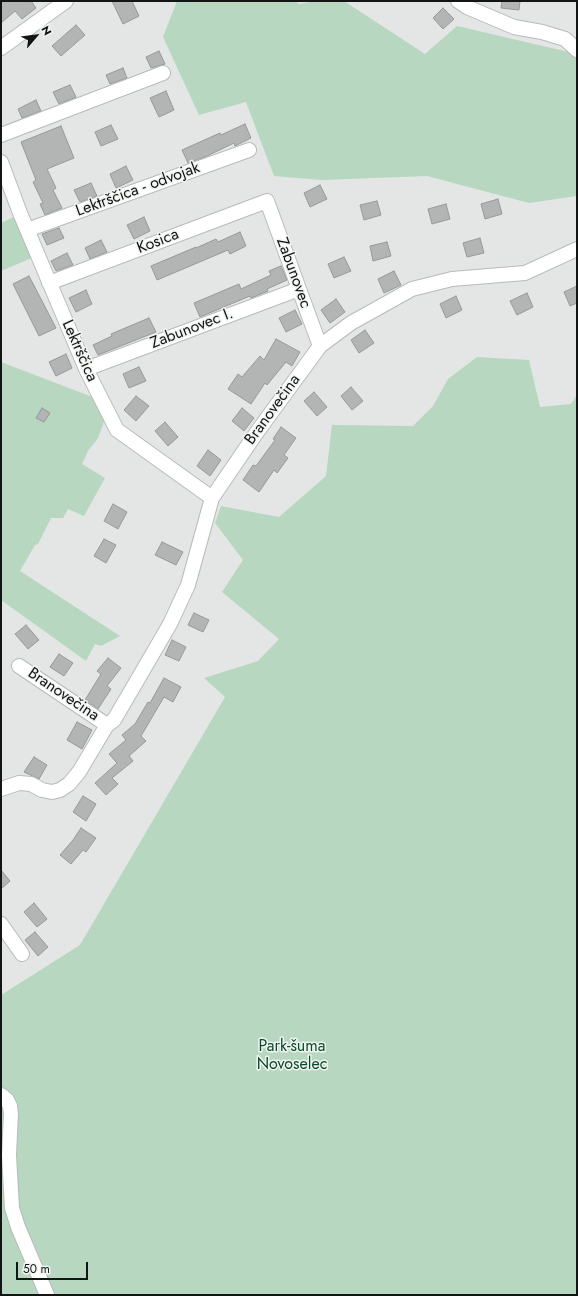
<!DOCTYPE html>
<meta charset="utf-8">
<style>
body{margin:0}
#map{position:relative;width:578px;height:1296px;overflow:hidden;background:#e3e6e4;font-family:Jost,sans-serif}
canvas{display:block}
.frame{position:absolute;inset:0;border:2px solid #131414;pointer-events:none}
.north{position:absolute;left:16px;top:16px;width:40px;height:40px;-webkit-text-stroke:3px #f0f4f1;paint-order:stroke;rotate:62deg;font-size:11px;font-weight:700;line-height:16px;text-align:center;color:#131414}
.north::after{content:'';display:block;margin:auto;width:14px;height:18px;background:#131414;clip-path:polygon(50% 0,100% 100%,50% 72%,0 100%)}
.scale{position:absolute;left:16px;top:1262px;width:72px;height:18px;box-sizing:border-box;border:2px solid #131414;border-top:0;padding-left:5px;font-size:12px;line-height:14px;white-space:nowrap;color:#131414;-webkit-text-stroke:3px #f0f4f1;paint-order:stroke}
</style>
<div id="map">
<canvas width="578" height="1296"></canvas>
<div class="frame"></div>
<div class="north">N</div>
<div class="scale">50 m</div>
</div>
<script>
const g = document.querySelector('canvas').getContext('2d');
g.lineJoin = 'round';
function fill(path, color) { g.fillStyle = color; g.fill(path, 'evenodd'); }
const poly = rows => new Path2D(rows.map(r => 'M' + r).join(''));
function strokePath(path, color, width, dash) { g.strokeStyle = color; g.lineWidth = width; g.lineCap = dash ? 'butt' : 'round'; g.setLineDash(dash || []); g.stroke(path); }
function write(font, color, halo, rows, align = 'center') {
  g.font = font + ' Jost,sans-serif'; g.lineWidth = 3; g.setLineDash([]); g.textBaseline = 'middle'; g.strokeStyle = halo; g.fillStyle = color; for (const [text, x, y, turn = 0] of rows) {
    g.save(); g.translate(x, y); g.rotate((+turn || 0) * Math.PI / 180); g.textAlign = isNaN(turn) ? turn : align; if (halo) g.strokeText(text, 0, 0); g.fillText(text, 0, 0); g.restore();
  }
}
fill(poly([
 [177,1,296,1,299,4,316,1,344,1,425,54,457,26,577,54,577,196,529,203,427,176,322,180,274,176,246,102,199,115,163,37],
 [16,216,34,257,1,271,1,223],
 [477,357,529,360,540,407,571,404,577,395,577,1295,1,1295,1,995,80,945,225,697,204,678,258,661,279,639,222,592,243,560,215,523,221,506,279,517,326,476,332,425,413,426,433,406,448,379],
 [1,362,95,398,105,419,98,438,88,451,82,464,105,478,84,516,68,509,63,518,51,518,38,544,35,545,20,571,120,636,101,646,95,644,86,661,1,600]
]), '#b7d7c0');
const building = poly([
 [1,1,31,1,36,8,22,19,15,11,1,23,1,1],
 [112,1,132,1,139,16,123,24,112,1],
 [502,1,520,1,519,10,501,8,502,1],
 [443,8,454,19,443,29,433,18,443,8],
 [76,25,85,35,61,56,52,46,76,25],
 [159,51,165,64,151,68,146,57,159,51],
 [123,68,127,78,110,84,106,75,123,68],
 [70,85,76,97,59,104,53,92,70,85],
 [166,91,174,110,159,117,150,98,166,91],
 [36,100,41,111,22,118,18,109,36,100],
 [245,124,251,138,235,146,234,143,205,157,188,163,182,150,220,133,221,135,245,124],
 [111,125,118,139,101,146,95,132,111,125],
 [61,126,74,158,47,169,56,188,53,190,62,208,45,215,40,204,43,203,33,182,36,180,21,142,61,126],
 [126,166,133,180,116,188,110,174,126,166],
 [91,183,97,196,80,202,74,190,91,183],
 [320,185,327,199,310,207,304,193,320,185],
 [498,199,502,214,485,219,481,204,498,199],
 [377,201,381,215,364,220,360,205,377,201],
 [446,204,450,219,432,224,428,209,446,204],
 [144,217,150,231,134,239,127,225,144,217],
 [59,228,64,238,47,245,42,234,59,228],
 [240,232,246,246,230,254,228,250,157,280,151,266,196,247,196,248,216,239,218,242,240,232],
 [480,238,484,253,467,257,463,243,480,238],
 [101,240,107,252,90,259,85,248,101,240],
 [387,242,391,256,373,261,370,246,387,242],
 [67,253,73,265,56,271,51,261,67,253],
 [344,257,351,271,334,278,328,264,344,257],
 [281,266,287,280,267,289,268,291,251,298,250,296,200,317,194,303,239,284,241,289,271,275,269,271,281,266],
 [394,271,401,285,384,293,378,279,394,271],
 [29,276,56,328,39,336,13,284,29,276],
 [577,286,577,303,570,306,564,292,577,286],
 [86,290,92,304,76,312,69,298,86,290],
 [527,293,533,307,517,315,510,301,527,293],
 [456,296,462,310,446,318,440,304,456,296],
 [336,299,345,312,330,323,321,310,336,299],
 [295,310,302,324,286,332,279,318,295,310],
 [149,318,156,332,98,355,93,345,112,336,111,334,149,318],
 [365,330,374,343,359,353,351,340,365,330],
 [276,339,300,352,292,366,286,362,267,385,265,383,251,404,228,389,238,374,242,377,260,356,264,360,276,339],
 [66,354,72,368,56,376,49,362,66,354],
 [139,367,146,381,129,388,123,374,139,367],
 [351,387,363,401,352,410,341,396,351,387],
 [314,392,327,407,317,416,304,401,314,392],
 [136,396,149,406,136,421,124,410,136,396],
 [42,408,50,413,44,422,36,418,42,408],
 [242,408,254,418,244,431,232,421,242,408],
 [165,422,178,437,168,446,155,431,165,422],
 [281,427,296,438,284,455,288,458,277,473,274,470,259,492,243,480,253,465,256,466,275,440,273,439,281,427],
 [208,450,221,460,210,476,197,466,208,450],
 [113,504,127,512,118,529,104,521,113,504],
 [104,539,116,545,106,563,94,556,104,539],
 [162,542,183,552,176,565,155,555,162,542],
 [194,613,209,620,203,632,188,625,194,613],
 [26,625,39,640,28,649,15,634,26,625],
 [172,640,186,647,179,661,165,655,172,640],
 [59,654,73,663,64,676,50,667,59,654],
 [108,658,121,668,107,686,111,689,98,709,85,700,101,674,97,671,108,658],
 [164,678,181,687,173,702,164,697,141,736,146,741,129,756,133,761,112,778,118,784,106,795,95,783,117,763,109,754,126,740,122,735,135,724,148,702,150,703,164,678],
 [77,722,92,730,82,749,67,740,77,722],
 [34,757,47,765,39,779,24,772,34,757],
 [83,796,96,804,86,821,73,812,83,796],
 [81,828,96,838,86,852,83,850,71,864,60,855,73,840,81,828],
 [1,870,10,881,1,889,1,870],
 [34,903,47,919,37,927,24,912,34,903],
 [35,932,48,947,38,956,25,940,35,932]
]);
fill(building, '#b2b5b3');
strokePath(building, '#969997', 1);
const minor = poly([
 [458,1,467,7,514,27,542,32,565,39,577,50],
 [1,48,66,1],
 [1,135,163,73],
 [1,162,20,213,86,369,117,430,212,498],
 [27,230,249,150],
 [49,283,267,201,299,289,320,346],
 [86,369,299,289],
 [19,666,107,725],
 [1,789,19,783,31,784,42,790,52,792,60,790,69,784,79,772,107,725,114,720,170,624,188,585,212,498,257,432,320,346,351,323,412,289,452,279,525,273,577,249],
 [1,924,22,954],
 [1,1095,7,1100,10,1106,11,1114,9,1155,12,1208,18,1227,47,1295]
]);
strokePath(minor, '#b8bbb9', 16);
strokePath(minor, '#fff', 14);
write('16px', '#131414', '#f0f4f1', [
 ["Lektrščica - odvojak",138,190,-20],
 ["Kosica",158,242,-21],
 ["Zabunovec",293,273,70],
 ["Zabunovec I.",192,329,-21],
 ["Lektrščica",79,351,66],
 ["Branovečina",273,410,-54],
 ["Branovečina",63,695,34]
]);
write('16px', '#0a4928', '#f0f4f1', [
 ["Park-šuma",292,1047],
 ["Novoselec",292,1065]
]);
</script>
